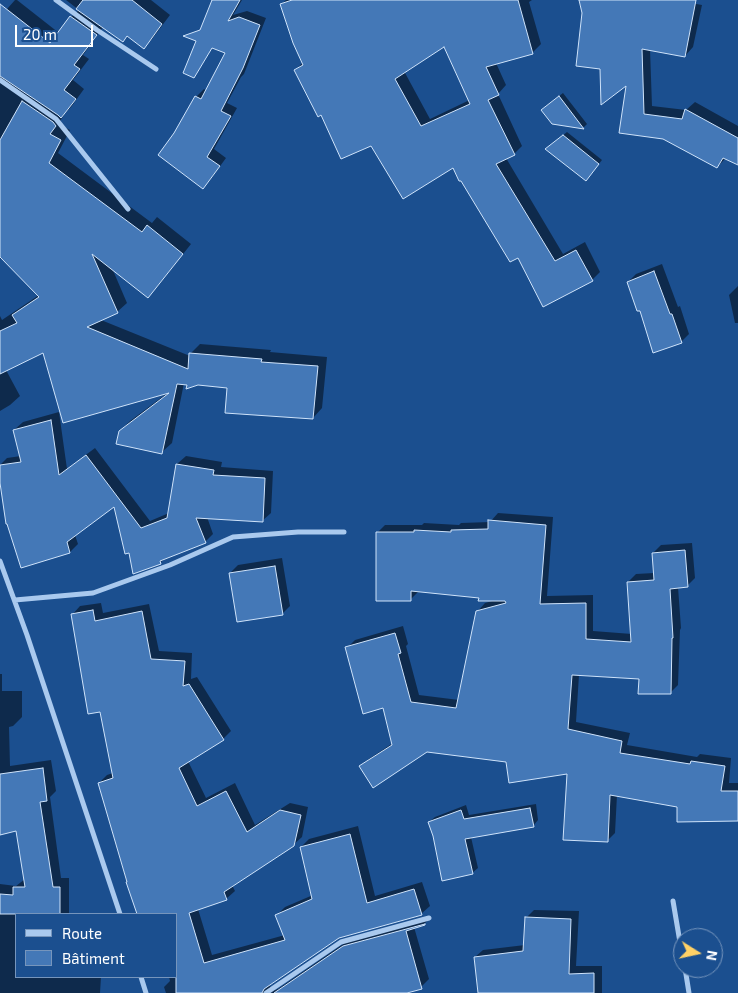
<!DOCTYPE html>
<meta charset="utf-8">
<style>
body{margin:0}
#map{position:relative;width:738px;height:993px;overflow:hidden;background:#1b4f8f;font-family:"Exo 2",sans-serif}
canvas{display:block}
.legend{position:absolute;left:15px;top:913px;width:162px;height:65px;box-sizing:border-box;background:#1b4f8f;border:1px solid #7695bc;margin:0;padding:6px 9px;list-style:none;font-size:15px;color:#fff}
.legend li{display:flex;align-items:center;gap:10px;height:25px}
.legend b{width:25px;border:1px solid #7695bc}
.north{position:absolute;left:673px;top:928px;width:50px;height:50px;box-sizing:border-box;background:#1b4f8f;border:1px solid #7695bc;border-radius:50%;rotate:100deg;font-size:14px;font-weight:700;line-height:20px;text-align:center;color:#fff}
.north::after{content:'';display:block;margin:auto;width:18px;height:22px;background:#ffd166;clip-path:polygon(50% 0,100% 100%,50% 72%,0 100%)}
.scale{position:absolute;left:15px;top:25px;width:78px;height:22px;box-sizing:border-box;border:2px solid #fff;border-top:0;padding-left:6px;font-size:15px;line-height:18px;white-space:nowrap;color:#fff;-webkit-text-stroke:4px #1b4f8f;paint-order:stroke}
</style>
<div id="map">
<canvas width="738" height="993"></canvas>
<ul class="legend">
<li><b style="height:6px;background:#a9c9ee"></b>Route</li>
<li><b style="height:14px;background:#4478b7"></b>Bâtiment</li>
</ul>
<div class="north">N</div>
<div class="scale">20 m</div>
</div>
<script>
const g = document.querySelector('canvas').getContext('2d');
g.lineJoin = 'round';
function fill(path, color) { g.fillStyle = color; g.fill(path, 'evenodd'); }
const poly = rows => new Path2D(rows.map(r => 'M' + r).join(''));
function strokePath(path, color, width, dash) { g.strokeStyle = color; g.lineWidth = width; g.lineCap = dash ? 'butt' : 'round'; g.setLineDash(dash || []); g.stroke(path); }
fill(poly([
 [15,0,17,0,59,33,71,17,79,10,66,0,151,0,170,15,152,39,144,47,128,35,103,27,83,55,89,59,73,80,84,89,71,107,64,114,64,115,58,124,70,130,58,153,152,223,157,217,191,244,157,287,147,297,112,268,127,303,117,312,101,320,190,356,190,354,200,344,271,350,270,352,327,357,322,408,313,418,228,387,184,383,172,443,162,452,120,431,130,421,169,392,44,351,6,370,20,396,10,405,0,411,0,316,2,320,39,295,2,257,0,259,0,17],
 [214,0,242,0,233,15,247,11,266,18,244,74,241,77,227,103,237,108,214,149,226,158,210,180,203,187,176,133,196,97,204,89,207,91,226,52],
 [286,0,420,0,404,71,430,119,478,96,447,0,532,0,529,2,541,44,532,53,496,63,506,85,498,94,522,146,514,154,506,158,563,254,585,242,600,272,592,280,518,256,454,166,372,144,322,114,296,70,303,62,282,4],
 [581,0,674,0,702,5,693,47,685,56,650,49,652,106,686,110,695,102,738,126,738,163,726,158,717,167,664,138,621,132,627,83,601,68,584,13],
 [563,93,587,124,584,127,553,123,546,106],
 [567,132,602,160,586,180,550,146],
 [662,264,678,307,680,306,689,334,681,342,640,309,628,282,636,274],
 [738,286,738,323,735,323,729,295],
 [59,412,67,469,95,448,150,521,169,513,177,464,186,456,222,462,221,467,273,471,271,513,262,521,207,517,213,534,205,542,165,558,160,563,130,552,115,505,75,535,78,544,70,552,22,567,0,473,0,465,7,458,21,456,14,430,23,422],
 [498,513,553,517,547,596,593,595,593,631,632,634,628,582,636,574,654,573,653,553,661,545,692,543,695,578,687,586,678,587,681,628,680,630,678,685,670,693,640,678,579,675,576,722,630,733,627,745,697,757,700,754,731,758,729,783,738,783,738,820,678,806,617,795,615,833,607,841,569,773,507,761,427,751,361,767,369,759,393,743,383,707,347,648,355,640,403,626,408,644,406,646,419,695,459,700,477,612,485,603,496,600,480,597,419,591,411,599,377,533,385,525,422,525,424,523,459,525,461,523,490,522],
 [282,558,290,606,282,614,230,573,238,565],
 [101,603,103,613,149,604,159,651,192,653,191,679,197,677,231,731,223,739,188,761,206,798,235,783,255,825,290,803,308,807,302,837,293,845,232,885,235,891,226,899,198,909,212,955,285,935,277,915,285,907,313,895,301,847,309,839,358,826,375,896,422,882,430,906,421,914,338,937,269,984,271,988,275,990,278,989,352,938,431,917,424,924,414,927,429,979,421,987,403,993,166,993,164,987,170,981,169,977,176,977,176,914,138,914,127,883,99,783,107,775,113,773,101,710,72,615,80,606],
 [0,674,2,674,2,691,22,691,22,717,13,726,9,727,10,766,51,760,56,791,50,797,61,878,69,878,69,914,16,914,16,977,101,977,100,993,0,993,0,884,16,886,25,879,17,829,0,834],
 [536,804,538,820,533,826,471,837,478,868,472,873,434,835,429,822,435,817,466,805,469,815],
 [534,910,579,911,576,966,602,966,602,993,479,993,475,957,483,950,525,945,526,918]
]), '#0007');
const building = poly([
 [83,0,132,0,162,24,144,49,127,36,123,42,76,9,83,0],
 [212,0,240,0,228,21,239,17,260,25,243,68,221,111,231,116,207,157,220,166,203,189,158,155,174,133,195,96,201,99,225,53,212,48,194,78,183,73,196,41,183,36,200,30,212,0],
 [292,0,518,0,533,54,486,67,499,95,488,100,515,155,496,164,555,261,576,250,593,281,543,307,518,258,510,262,461,181,459,181,453,168,403,199,371,146,341,159,321,115,318,117,294,70,303,65,293,43,280,4,292,0],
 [444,47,470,104,421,126,395,79,444,47],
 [579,0,696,0,685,57,642,49,644,114,682,119,685,109,738,138,738,165,723,158,717,168,663,139,619,133,626,86,601,105,600,69,576,66,582,13,579,0],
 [0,4,50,43,70,16,97,35,74,65,80,69,64,90,76,99,61,118,58,115,0,76,0,4],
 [559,96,584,129,552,124,541,110,559,96],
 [22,101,53,122,56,126,50,134,61,140,49,163,142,232,147,225,183,254,148,298,92,254,118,313,87,327,188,369,189,353,262,359,261,362,318,366,313,419,225,413,227,388,198,385,186,389,187,385,177,384,162,454,116,444,119,431,169,393,63,423,43,353,0,374,0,331,17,323,12,315,39,297,0,257,0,140,22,101],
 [563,135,599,164,586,181,545,149,563,135],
 [654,271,670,314,672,314,682,343,653,353,640,311,637,311,627,282,654,271],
 [51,420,59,475,86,455,141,528,167,518,176,464,214,470,213,475,265,478,263,522,196,518,206,543,160,561,161,564,133,574,129,553,125,554,114,507,67,542,70,553,21,568,7,524,6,524,0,483,0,465,21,462,13,430,51,420],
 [488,520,546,525,540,604,586,603,586,639,631,642,627,582,654,580,652,553,685,550,688,587,670,589,673,638,672,638,671,694,638,694,639,679,572,675,568,729,622,741,620,753,690,764,691,761,725,766,721,791,738,791,738,821,677,822,677,807,610,795,608,842,563,840,567,774,509,783,506,762,427,752,373,788,359,766,392,745,383,708,363,714,345,647,395,633,401,653,398,654,411,702,456,708,476,611,506,603,505,601,478,601,479,598,411,591,411,601,376,601,376,532,414,532,414,530,451,532,451,530,488,529,488,520],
 [275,566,283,615,237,622,229,573,275,566],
 [93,610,95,621,142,611,151,659,185,661,183,686,189,684,224,740,179,768,197,806,226,791,247,832,280,810,301,815,294,846,224,892,227,900,189,913,204,963,285,940,275,915,312,899,300,847,350,834,367,903,414,889,422,915,339,938,264,989,262,993,176,993,176,914,137,914,126,882,127,882,98,783,113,778,100,712,88,714,71,614,93,610],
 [43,768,47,801,40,802,53,887,60,887,60,914,0,914,0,894,13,895,13,887,25,887,16,831,0,835,0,774,43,768],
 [530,808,534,827,465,839,473,874,442,881,433,836,428,822,461,810,464,819,530,808],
 [525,917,571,919,569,974,594,973,594,993,478,993,474,957,523,951,525,917],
 [425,924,425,925,406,931,422,989,407,993,274,993,343,946,425,924]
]);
fill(building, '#4478b7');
strokePath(building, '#cfe3fa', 1);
strokePath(poly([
 [56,0,97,30,156,69],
 [0,80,56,119,128,209],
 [0,561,27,635,120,914],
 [15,600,93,593,170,565,233,537,298,532,344,532],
 [673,901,683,960],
 [685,968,689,993],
 [141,977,146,993],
 [266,993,341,942,429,918]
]), '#a9c9ee', 5);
</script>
